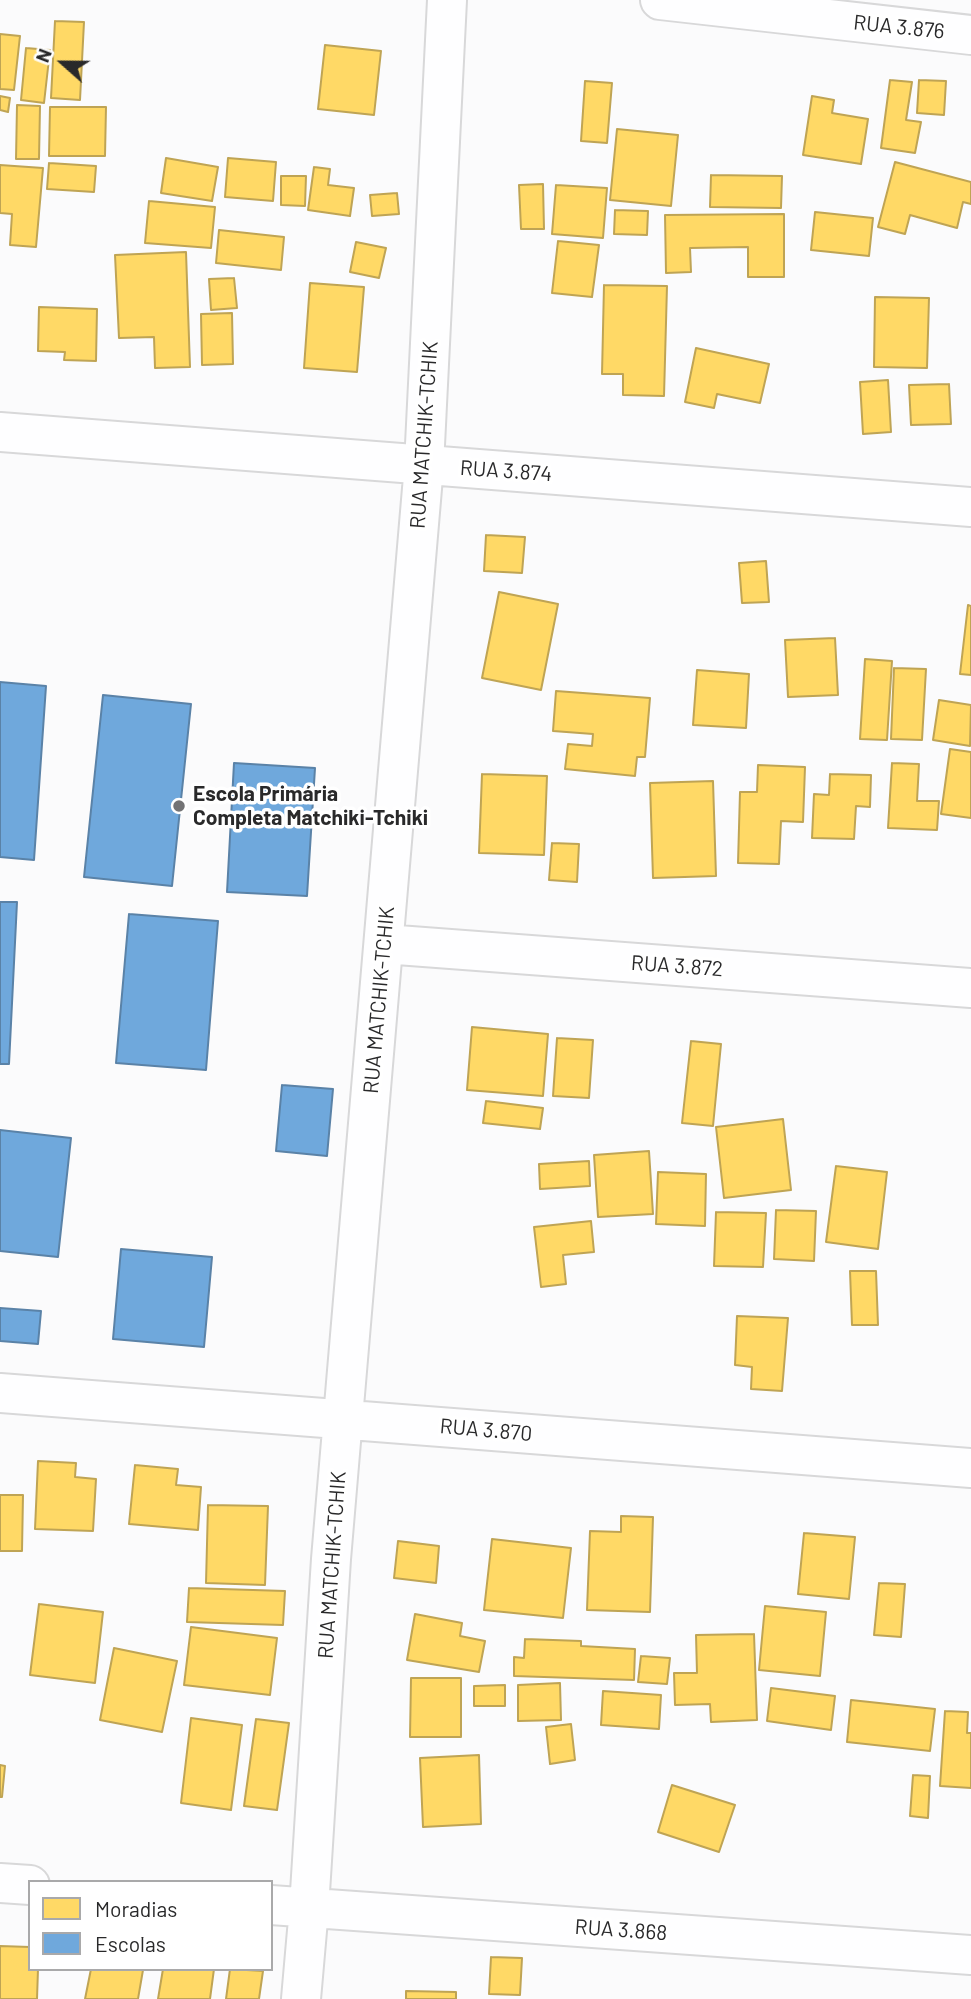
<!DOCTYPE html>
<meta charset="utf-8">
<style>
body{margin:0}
#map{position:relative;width:971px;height:1999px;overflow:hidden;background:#fbfbfc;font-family:Barlow,sans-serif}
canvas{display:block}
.legend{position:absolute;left:28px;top:1880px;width:245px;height:91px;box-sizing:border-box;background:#fff;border:2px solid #a9a9aa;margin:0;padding:9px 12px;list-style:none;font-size:21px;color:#29292a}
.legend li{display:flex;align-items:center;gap:14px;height:35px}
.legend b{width:35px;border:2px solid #a9a9aa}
.north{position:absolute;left:28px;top:28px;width:70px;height:70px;-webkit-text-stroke:5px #fff;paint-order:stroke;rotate:291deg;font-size:19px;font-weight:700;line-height:28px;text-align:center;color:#29292a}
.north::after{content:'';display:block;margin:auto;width:24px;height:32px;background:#29292a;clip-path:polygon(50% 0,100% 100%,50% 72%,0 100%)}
</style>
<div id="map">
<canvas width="971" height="1999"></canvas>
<ul class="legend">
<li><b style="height:19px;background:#ffd966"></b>Moradias</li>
<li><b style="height:19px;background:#6fa8dc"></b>Escolas</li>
</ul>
<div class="north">N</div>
</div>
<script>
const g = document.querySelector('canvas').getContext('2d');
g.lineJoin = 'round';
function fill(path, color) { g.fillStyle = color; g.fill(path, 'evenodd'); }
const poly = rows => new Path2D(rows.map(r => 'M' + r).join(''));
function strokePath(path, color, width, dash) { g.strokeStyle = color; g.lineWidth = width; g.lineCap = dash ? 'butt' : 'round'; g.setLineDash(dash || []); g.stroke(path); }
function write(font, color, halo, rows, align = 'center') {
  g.font = font + ' Barlow,sans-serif'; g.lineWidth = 7; g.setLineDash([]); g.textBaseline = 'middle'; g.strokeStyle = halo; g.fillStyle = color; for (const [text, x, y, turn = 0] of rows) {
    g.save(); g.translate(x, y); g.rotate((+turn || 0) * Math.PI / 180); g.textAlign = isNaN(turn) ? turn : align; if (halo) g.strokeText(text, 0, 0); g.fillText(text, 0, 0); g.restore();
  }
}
const homes = poly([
 [55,21,84,22,80,100,51,98,55,21],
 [0,34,20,36,14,90,0,89,0,34],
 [325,45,381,51,374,115,318,109,325,45],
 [26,48,50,50,44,103,21,100,26,48],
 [890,80,912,82,906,120,921,122,915,153,881,148,890,80],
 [919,80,946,81,944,115,917,113,919,80],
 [585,81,612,83,607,143,581,141,585,81],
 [0,96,10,98,8,112,0,110,0,96],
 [812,96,834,100,832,113,868,119,861,164,803,155,812,96],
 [17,105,40,106,39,159,16,159,17,105],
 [50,107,106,107,105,156,49,156,50,107],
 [617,129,678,135,671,206,610,200,617,129],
 [166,158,218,167,212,201,161,193,166,158],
 [228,158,276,162,273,201,225,197,228,158],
 [895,162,971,182,971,204,963,202,957,228,910,215,905,234,878,227,895,162],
 [49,163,96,166,94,192,47,189,49,163],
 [0,165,43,168,36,247,10,245,12,214,0,213,0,165],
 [314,167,330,169,328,185,354,188,350,216,308,210,314,167],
 [711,175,782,176,781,208,710,207,711,175],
 [281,176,306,176,305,206,281,205,281,176],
 [543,184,544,229,521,229,519,185,543,184],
 [556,185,607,188,603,238,552,234,556,185],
 [397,193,399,214,372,216,370,195,397,193],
 [149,201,215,207,211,248,145,243,149,201],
 [615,210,648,211,647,235,614,234,615,210],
 [815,212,873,218,869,256,811,250,815,212],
 [784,214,784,277,748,277,748,247,690,248,691,272,666,273,665,215,784,214],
 [219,230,284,237,281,270,216,263,219,230],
 [558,241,599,245,592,297,552,293,558,241],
 [356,242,386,248,379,278,350,272,356,242],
 [186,252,190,367,155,368,154,337,119,338,115,255,186,252],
 [234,278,237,308,211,310,209,279,234,278],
 [310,283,364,287,357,372,304,368,310,283],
 [604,285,667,286,664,396,623,395,623,374,602,374,604,285],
 [875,297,929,298,927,368,874,367,875,297],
 [39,307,97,309,96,361,64,360,65,352,38,351,39,307],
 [232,313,233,364,202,365,201,314,232,313],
 [696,348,769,364,760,403,717,394,714,408,685,402,696,348],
 [888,380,891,432,863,434,860,382,888,380],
 [949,384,951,424,911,425,909,385,949,384],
 [486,535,525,537,522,573,484,571,486,535],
 [766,561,769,602,742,603,739,563,766,561],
 [499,592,558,604,541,690,482,678,499,592],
 [968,605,971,606,971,675,960,674,968,605],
 [835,638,838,695,788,697,785,640,835,638],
 [865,659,892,661,887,740,860,739,865,659],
 [894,668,926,669,922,740,891,739,894,668],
 [697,670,749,674,746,728,693,725,697,670],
 [556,691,650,698,645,757,637,757,635,776,565,769,568,744,592,746,593,734,553,731,556,691],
 [939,700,971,705,970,746,933,740,939,700],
 [950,749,971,752,971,818,941,814,950,749],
 [892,763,919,764,917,801,939,801,937,830,888,828,892,763],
 [758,765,805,767,803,822,781,821,779,864,738,863,740,792,757,792,758,765],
 [482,774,547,776,544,855,479,853,482,774],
 [830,774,871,775,870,807,856,806,854,839,812,838,814,794,829,795,830,774],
 [713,781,716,876,653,878,650,783,713,781],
 [552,843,579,844,577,882,549,880,552,843],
 [472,1027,548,1034,543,1096,467,1090,472,1027],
 [557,1038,593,1040,589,1098,553,1096,557,1038],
 [691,1041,721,1044,713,1126,682,1123,691,1041],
 [486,1101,543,1108,540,1129,483,1123,486,1101],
 [783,1119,791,1190,724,1198,716,1127,783,1119],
 [649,1151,653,1214,598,1217,594,1155,649,1151],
 [589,1161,590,1186,540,1189,539,1164,589,1161],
 [836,1166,887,1172,878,1249,826,1242,836,1166],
 [658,1172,706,1174,705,1226,656,1224,658,1172],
 [776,1210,816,1211,814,1261,774,1259,776,1210],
 [716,1212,766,1213,763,1267,714,1266,716,1212],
 [591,1221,594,1252,563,1255,566,1284,541,1287,534,1227,591,1221],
 [850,1271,876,1271,878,1325,852,1325,850,1271],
 [737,1316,788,1318,782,1391,751,1389,752,1367,735,1365,737,1316],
 [38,1461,76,1463,75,1477,96,1479,93,1531,35,1529,38,1461],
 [135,1465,178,1469,176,1485,201,1487,198,1530,129,1524,135,1465],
 [0,1495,23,1495,22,1551,0,1551,0,1495],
 [208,1505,268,1506,265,1585,206,1583,208,1505],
 [621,1516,653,1517,650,1612,587,1610,590,1531,621,1532,621,1516],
 [804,1533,855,1537,849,1599,798,1594,804,1533],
 [492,1539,571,1548,563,1618,484,1610,492,1539],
 [398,1541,439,1546,436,1583,394,1578,398,1541],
 [879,1583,905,1584,901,1637,874,1635,879,1583],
 [189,1588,285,1591,283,1625,187,1622,189,1588],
 [39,1604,103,1612,95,1683,30,1675,39,1604],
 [765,1606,826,1612,820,1676,759,1670,765,1606],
 [415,1614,462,1623,460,1636,485,1641,479,1672,407,1660,415,1614],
 [191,1627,277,1638,270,1695,184,1685,191,1627],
 [754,1634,757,1720,711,1722,710,1704,675,1705,674,1673,697,1673,696,1635,754,1634],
 [525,1639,581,1641,581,1646,635,1649,634,1680,514,1676,514,1657,524,1658,525,1639],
 [114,1648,177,1661,162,1732,100,1720,114,1648],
 [641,1656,670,1658,667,1684,638,1682,641,1656],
 [411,1678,461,1678,461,1737,410,1737,411,1678],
 [560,1683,561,1720,518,1721,518,1685,560,1683],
 [505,1685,505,1706,474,1706,474,1686,505,1685],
 [771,1688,835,1696,831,1730,767,1721,771,1688],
 [603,1691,661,1695,659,1729,601,1725,603,1691],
 [851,1700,935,1709,930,1751,847,1742,851,1700],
 [945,1711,968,1712,967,1733,971,1733,971,1788,940,1786,945,1711],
 [191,1718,242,1725,231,1810,181,1803,191,1718],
 [256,1719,289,1723,277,1810,244,1806,256,1719],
 [571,1724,575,1760,550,1764,546,1727,571,1724],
 [479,1755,481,1824,423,1827,420,1758,479,1755],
 [0,1765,5,1766,2,1797,0,1797,0,1765],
 [913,1775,930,1776,928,1818,910,1816,913,1775],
 [672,1785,735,1805,719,1852,658,1832,672,1785],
 [0,1946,30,1947,30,1969,38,1969,37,1999,0,1999,0,1946],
 [491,1957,522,1958,520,1995,489,1994,491,1957],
 [91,1969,143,1970,138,1999,85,1999,91,1969],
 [163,1969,214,1969,210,1999,158,1999,163,1969],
 [230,1969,263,1971,259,1999,226,1999,230,1969],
 [406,1991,456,1992,456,1999,406,1999,406,1991]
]);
fill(homes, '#ffd966');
strokePath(homes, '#bfa454', 2);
const schools = poly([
 [0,682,46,686,34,860,0,857,0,682],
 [103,695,191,704,172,886,84,877,103,695],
 [234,763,315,768,307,896,227,892,234,763],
 [0,902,17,902,9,1064,0,1064,0,902],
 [129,914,218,921,206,1070,116,1063,129,914],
 [282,1085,333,1089,327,1156,276,1151,282,1085],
 [0,1130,71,1138,58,1257,0,1251,0,1130],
 [121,1249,212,1257,204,1347,113,1339,121,1249],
 [0,1308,41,1311,38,1344,0,1341,0,1308]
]);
fill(schools, '#6fa8dc');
strokePath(schools, '#5a82a7', 2);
const minor = poly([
 [660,0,971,35],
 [0,432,971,507],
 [384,944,971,988],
 [0,1393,971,1468],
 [0,1883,30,1885],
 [271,1905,971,1955],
 [301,1999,309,1908,331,1559,424,465,447,0]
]);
strokePath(minor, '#d8d8d9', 42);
strokePath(minor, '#fefeff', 38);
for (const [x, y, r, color] of [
 [179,806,7,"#727274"]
]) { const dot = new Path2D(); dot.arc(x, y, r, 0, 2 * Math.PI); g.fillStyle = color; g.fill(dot); strokePath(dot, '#fff', 2.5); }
write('21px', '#29292a', '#fff', [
 ["RUA 3.876",899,27,6],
 ["RUA MATCHIK-TCHIK",424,435,-86],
 ["RUA 3.874",506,471,4],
 ["RUA 3.872",677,966,4],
 ["RUA MATCHIK-TCHIK",379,1000,-85],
 ["RUA 3.870",486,1430,5],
 ["RUA MATCHIK-TCHIK",332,1565,-86],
 ["RUA 3.868",621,1930,4]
]);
write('bold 21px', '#29292a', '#fff', [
 ["Escola Primária",193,794],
 ["Completa Matchiki-Tchiki",193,818]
], 'left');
</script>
